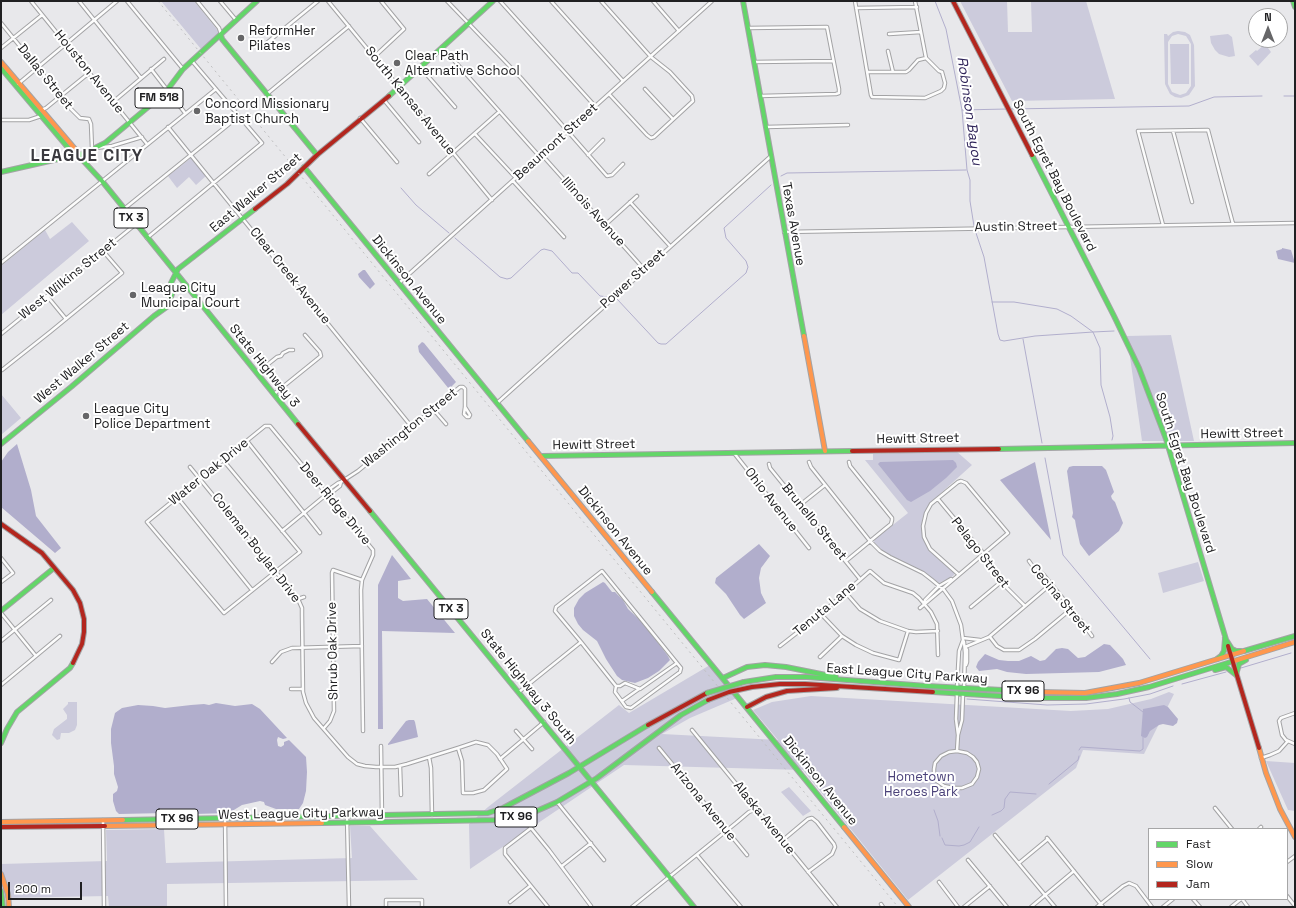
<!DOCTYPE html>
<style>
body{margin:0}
#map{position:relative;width:1296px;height:908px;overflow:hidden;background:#e8e8eb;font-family:"Space Grotesk",sans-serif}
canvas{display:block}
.frame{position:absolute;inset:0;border:2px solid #202022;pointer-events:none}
.legend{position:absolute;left:1148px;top:828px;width:140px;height:72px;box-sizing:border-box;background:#fff;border:1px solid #a6a6a7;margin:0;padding:5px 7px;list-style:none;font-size:12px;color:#202022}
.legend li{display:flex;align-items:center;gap:8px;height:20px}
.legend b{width:20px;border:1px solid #a6a6a7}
.north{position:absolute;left:1248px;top:8px;width:40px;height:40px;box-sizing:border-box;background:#fff;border:1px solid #a6a6a7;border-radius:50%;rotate:0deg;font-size:11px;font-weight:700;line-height:16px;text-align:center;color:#202022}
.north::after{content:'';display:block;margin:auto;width:14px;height:18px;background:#666668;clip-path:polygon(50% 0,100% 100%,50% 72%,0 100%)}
.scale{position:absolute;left:8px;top:882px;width:74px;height:18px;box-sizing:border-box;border:2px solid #202022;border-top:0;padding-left:5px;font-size:12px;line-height:14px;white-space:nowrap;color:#202022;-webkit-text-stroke:3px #fff;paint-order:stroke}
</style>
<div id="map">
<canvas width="1296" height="908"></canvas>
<div class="frame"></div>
<ul class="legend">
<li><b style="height:5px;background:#63d668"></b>Fast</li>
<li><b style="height:5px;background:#ff974d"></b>Slow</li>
<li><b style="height:5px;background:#b3261e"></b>Jam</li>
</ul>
<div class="north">N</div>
<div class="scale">200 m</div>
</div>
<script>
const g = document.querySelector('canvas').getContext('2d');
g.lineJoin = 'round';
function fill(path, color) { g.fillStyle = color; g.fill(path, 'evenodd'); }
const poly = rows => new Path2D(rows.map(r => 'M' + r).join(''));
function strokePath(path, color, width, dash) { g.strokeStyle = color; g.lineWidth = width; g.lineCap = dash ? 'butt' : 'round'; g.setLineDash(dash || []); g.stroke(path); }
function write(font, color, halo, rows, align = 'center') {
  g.font = font + ' "Space Grotesk",sans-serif'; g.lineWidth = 4; g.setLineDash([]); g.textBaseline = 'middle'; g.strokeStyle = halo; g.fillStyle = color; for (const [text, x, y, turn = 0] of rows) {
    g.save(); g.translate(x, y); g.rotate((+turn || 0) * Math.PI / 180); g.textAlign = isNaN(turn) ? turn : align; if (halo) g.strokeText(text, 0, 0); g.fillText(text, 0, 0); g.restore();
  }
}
fill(poly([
 [161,1,194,1,219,32,201,49],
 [960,1,1007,1,1008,32,1032,32,1031,1,1086,1,1115,99,1012,101],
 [1178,31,1185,32,1190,35,1194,45,1195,86,1189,95,1181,98,1175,97,1170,94,1165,84,1164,34,1167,34,1168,36,1173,32],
 [1178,34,1186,36,1191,44,1191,86,1186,93,1180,95,1172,92,1168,84,1168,42,1172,36],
 [1228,34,1232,37,1235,56,1229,57,1219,54,1215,50,1211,43,1210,36],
 [1170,44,1189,44,1189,84,1171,84],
 [1265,44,1271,52,1258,66,1249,56,1256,50,1257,51],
 [191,158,206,176,196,185,189,177,177,188,168,176],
 [72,222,89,241,1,315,1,266,45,230,50,239],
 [1171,335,1194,441,1142,441,1127,336],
 [1,394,21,418,1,435],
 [956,451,972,465,931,502,923,516,922,525,923,538,930,550,955,573,953,576,939,583,923,572,884,552,874,542,875,539,908,513,865,460,873,460,873,454],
 [1198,562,1204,581,1163,593,1158,573],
 [710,665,737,698,690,718,662,734,778,740,753,710,772,702,811,696,1071,711,1108,709,1151,699,1169,692,1174,694,1144,754,1083,750,1076,768,908,900,803,770,624,765,470,869,469,824,488,807,619,705,629,713],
 [68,702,77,702,77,725,75,730,69,733,61,733,60,739,57,740,52,735,54,729,67,719,67,715,63,709,68,704],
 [1266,761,1295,763,1295,811,1288,810],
 [789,787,811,811,803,816,781,792],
 [350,826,370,826,418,880,167,884,167,907,109,907,108,896,1,898,1,864,107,861,106,830,164,829,166,863,352,858]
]), '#cccbdc');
fill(poly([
 [1282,248,1291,250,1295,263,1278,259,1276,251,1282,249],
 [363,270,365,270,375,284,370,289,359,277,358,274],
 [422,342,424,343,456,382,449,389,419,352,418,346],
 [17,444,31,490,36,516,61,548,55,553,1,507,1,462,8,452],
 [953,460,956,463,957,467,946,478,930,491,911,502,907,500,878,464,880,462],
 [1035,462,1051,540,1000,480],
 [1073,466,1102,466,1106,470,1114,492,1111,496,1112,499,1115,502,1123,523,1119,531,1089,556,1080,544,1076,526,1075,520,1072,517,1073,513,1067,471,1069,467],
 [759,544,770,556,761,568,759,578,761,593,766,603,744,619,740,615,726,594,715,583,716,578],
 [392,555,411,579,398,581,398,598,403,601,427,599,455,633,382,631,383,729,378,729,378,585],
 [603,582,605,583,612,592,615,592,623,600,628,609,643,623,668,656,670,660,659,671,648,678,635,683,622,680,617,676,606,659,597,641,583,630,578,624,574,616,574,608,579,599,585,593],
 [1104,644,1110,645,1123,659,1126,665,1099,672,1026,674,1007,672,997,669,979,671,976,667,978,662,985,654,999,660,1008,661,1019,661,1031,656,1040,661,1045,660,1056,649,1062,648,1068,649,1078,658,1085,657],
 [216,703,235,706,252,704,260,709,287,738,283,739,278,737,277,740,278,746,281,747,284,745,284,742,289,740,306,757,307,772,306,791,303,803,299,809,276,809,265,805,264,802,260,801,242,805,229,813,194,814,179,811,166,813,119,814,116,811,113,801,113,794,117,791,118,787,114,774,114,766,111,743,111,729,115,713,122,708,138,705,153,706,165,708,191,705,204,704,209,705],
 [1164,705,1168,707,1178,719,1177,723,1173,726,1163,724,1159,725,1150,731,1147,737,1145,738,1141,736,1143,709],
 [409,720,414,720,415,722,418,737,388,745,388,744,406,721]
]), '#b1aecc');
strokePath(poly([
 [935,1,946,29,962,110,967,170,970,180,970,201,974,226],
 [1284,96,1295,96],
 [1010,109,1189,106,1214,97,1262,96],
 [962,110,1007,109],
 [781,176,787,173,966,170],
 [401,188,416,205,449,233],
 [975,230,984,257,998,334,1000,340,1004,341,1035,336,1093,332,1100,348,1101,385,1110,417,1113,436,1112,440],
 [455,238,500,277,507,279,511,278,541,250,544,249,552,251,572,273,578,273,600,296,609,297],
 [617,299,658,343,661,344,666,344,746,273,748,267,746,261,726,238,724,228,771,185],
 [992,302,1014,302,1057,309,1071,316,1093,332,1114,331],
 [1023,339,1042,443],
 [1045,458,1063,555,1150,659],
 [1241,668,1291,653],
 [1182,684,1226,672],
 [1129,698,1130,702,1143,712],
 [967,699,1047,705,1086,704,1124,699,1150,694,1173,686],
 [1079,750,1081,747,1140,751,1143,749,1143,737],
 [1049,784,1078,760,1079,756],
 [934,810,938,821,940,836],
 [992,815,1001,811,1004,808,1005,799,1010,792,1036,794],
 [942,838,945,845,959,846,964,845,970,842,979,827]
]), '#b1aecc', 1);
const street = poly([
 [31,1,147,144],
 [79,1,141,78],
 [127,1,183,69],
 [197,1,219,28,221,34],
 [220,1,236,20],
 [328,1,492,200],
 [447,1,521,78,607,176,612,175,623,164],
 [500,1,595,106],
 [551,1,623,81],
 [601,1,651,57,670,72,692,96,693,101,654,137,651,138,647,135,609,94],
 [653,1,679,31],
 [855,1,871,95,872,97,925,98,941,91,944,88,945,83,942,72,939,71,926,58,918,60,909,70,906,72,867,72],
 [915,1,926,58],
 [856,8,917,7],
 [1,23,71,109,80,118,89,119,91,124,92,149],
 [748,28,827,27,839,89,839,93,836,94,760,96],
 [889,34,921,32],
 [263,46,318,1],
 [442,47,540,157],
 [1,48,42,15],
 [888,51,893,72],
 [374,57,404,29,381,1],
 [754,62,833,61],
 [420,67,455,107],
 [151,69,185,113],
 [18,84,117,1],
 [645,89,673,119],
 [267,94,349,26],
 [384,100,419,142],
 [113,102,164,59],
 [41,110,46,108,89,73],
 [360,118,397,162],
 [1,120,29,120,41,116],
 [168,127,411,426],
 [766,127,848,125],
 [1173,131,1192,202],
 [475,134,516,178],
 [96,148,112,146,142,137],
 [542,155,644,269],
 [588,155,603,140],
 [429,174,499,112],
 [513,181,564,237],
 [630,202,670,246],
 [124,209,239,116],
 [605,225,637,196],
 [1163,225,1138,131,1208,130,1233,224],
 [784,232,1295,223],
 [147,238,262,143,192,61],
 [1,263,216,89],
 [399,283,712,1],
 [47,296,66,319],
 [1,334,136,224],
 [1,369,2,370,50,332,122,273,103,251],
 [258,374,267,365,277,357,281,356,283,353,289,350,293,350],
 [274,394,321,356,320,352,305,335],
 [497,403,771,156],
 [433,409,446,424],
 [247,441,320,533],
 [734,453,809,548],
 [223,460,300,552,224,613,147,522,265,426,270,426,373,550,373,555,362,580,361,590,363,731],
 [809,462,811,467,870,541,880,551,890,557,923,573,932,580,944,590,952,601,961,625,963,640,964,642,965,653,964,688],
 [769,464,770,468,860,579],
 [190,467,298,599,302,608,302,615,303,692,306,703,314,718,348,757,357,764,365,766,376,767,395,767,407,764,458,748,476,742,488,745,497,754,507,769,484,790,473,793,463,793,462,761,458,748],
 [327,494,331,493,340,486,341,482],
 [177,497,252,590],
 [938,499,984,554,1002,583,1025,606],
 [800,505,825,485],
 [282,531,327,494,328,490,338,483,341,482,358,471,460,387,463,387,465,389,465,407,464,414,467,417,469,417,470,415,465,407],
 [1,558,13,573,1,582],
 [846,561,886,528,891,524,892,520,892,518,850,466,849,462],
 [1029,561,1034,568,1043,574,1082,622,1092,636],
 [846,593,860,609,880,621,908,631,916,632,938,631],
 [298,599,304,597],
 [924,604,925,600,939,586,951,579],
 [971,607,1001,582],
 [920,608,1008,533,966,483,961,481,958,482,931,504,926,513,923,526,924,537,930,549,958,574],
 [1,613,36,656],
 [821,614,842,636,856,645,873,653,899,660,908,631],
 [990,637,997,646,1004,650,1019,650,1035,639,1071,609],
 [963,638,980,640],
 [1,641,51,600],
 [780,646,821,614,870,571,884,583,913,593,919,598,931,612,937,624,938,655],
 [820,657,842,636],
 [272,662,281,652,292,648,362,646],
 [966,665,967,662,967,650,965,647,989,637,1051,584],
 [1,685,60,636],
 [616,686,620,686,625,683,640,689,677,663],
 [957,687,959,651,963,640],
 [291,689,303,689],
 [519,692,581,642,616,686,615,692,626,707,631,708,680,672,681,668,602,571,556,607,555,611,581,642],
 [957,693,956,719,958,735,957,751],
 [622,701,639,689],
 [1295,713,1281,718,1279,721,1282,735,1286,740,1295,744],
 [324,728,330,721,334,711,332,573,333,570,362,580],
 [692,730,837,907],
 [516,731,532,749],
 [958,735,962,720,963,694],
 [381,746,382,816],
 [659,748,747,855],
 [957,751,967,753,973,757,977,762,979,769,977,777,972,784,962,788,953,788,944,786,937,781,934,774,934,769,935,763,941,756,949,752,957,751],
 [429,757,431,768,432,815],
 [1261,758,1270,755,1279,751,1288,741],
 [500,759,544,722],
 [400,766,401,795],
 [557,802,604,860],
 [1215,808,1232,829],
 [525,815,526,821,531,828,549,850,591,906],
 [347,817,349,907],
 [225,818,226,907],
 [103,820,104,907],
 [531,828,505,848,505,854,548,907],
 [1259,829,1261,827],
 [995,835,1055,907],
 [1047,838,1103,907],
 [783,840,808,819,812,818,817,822,834,844,835,847,832,854,808,872],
 [697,855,741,907],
 [968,860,1007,907],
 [1287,862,1295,856],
 [1019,863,1048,839],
 [562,866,591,843],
 [939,882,958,907],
 [1287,896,1295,906],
 [1193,899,1200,907],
 [1242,899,1248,907],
 [510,902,530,886],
 [881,904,883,907],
 [386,907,386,900,422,900,422,907],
 [632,907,736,823,749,812,757,809],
 [964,907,990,886],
 [1031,907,1074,871],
 [1097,907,1123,886,1129,883,1136,886,1152,907],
 [1163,907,1173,899],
 [1231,907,1241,899]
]);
const fast = poly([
 [743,1,804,336],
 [1293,1,1295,7],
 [221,35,222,39,317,155],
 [1,68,70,150,77,154,102,181,298,424],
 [389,96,493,1],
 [1032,155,1114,316,1139,368,1166,439,1228,646],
 [304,167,528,441],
 [1,172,85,153,105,143,165,93,183,69,257,1],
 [1,444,71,387,154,316,168,306,172,294,171,283,178,269,255,209],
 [999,449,1295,443],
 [541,456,852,451],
 [370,511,694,907],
 [652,592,844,827],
 [1,611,54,568],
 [1225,638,1232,649,1236,651,1241,651],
 [1244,651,1295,636],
 [1217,659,1221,656,1224,651,1225,639],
 [1215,670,1226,667,1236,675],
 [1236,675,1239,664,1246,660],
 [723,678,747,667,765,665,786,667,836,677],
 [744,682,776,677,807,677,927,686,1040,692],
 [933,692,1033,698,1086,698,1117,694,1149,687,1234,661],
 [1,743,7,729,17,712,70,668,73,663],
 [123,820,488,813,503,808,569,773,648,725],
 [322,823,500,820,532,813,557,802,597,778,681,715,708,700],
 [1,891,3,907]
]);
const slow = poly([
 [1,62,75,149,77,154],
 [804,336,825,451],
 [528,441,652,592],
 [1234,661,1295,642],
 [1040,692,1085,693,1139,683,1244,651],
 [1259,748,1266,773,1280,809,1295,837],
 [1,822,123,820],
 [105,826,322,823],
 [844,827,909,907],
 [1,874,8,894,9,907]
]);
const jam = poly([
 [953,1,1032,155],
 [255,209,287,184,317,155,389,96],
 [298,424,370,511],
 [852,451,999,449],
 [1,524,42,553,73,590,80,603,84,619,84,632,82,644,73,663],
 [1228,646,1259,748],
 [752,687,780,684,805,684,933,692],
 [747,707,766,697,787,691,837,688],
 [648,725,707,693],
 [1,827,105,826]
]);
strokePath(street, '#a3a3a5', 4.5);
strokePath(fast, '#a3a3a5', 6);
strokePath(slow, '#a3a3a5', 6);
strokePath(jam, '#a3a3a5', 6);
strokePath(street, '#fcfcfc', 2.5);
strokePath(fast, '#63d668', 4);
strokePath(slow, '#ff974d', 4);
strokePath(jam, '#b3261e', 4);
strokePath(poly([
 [158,1,898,907]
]), '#bfbfc0', 1, [2, 4]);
const fastBridge = poly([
 [707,693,744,682]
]);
const jamBridge = poly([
 [708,700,729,692,752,687]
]);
strokePath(fastBridge, '#a3a3a5', 6, []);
strokePath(jamBridge, '#a3a3a5', 6, []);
strokePath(fastBridge, '#63d668', 4);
strokePath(jamBridge, '#b3261e', 4);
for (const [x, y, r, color] of [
 [241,38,4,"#666668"],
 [397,63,4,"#666668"],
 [197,111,4,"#666668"],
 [133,295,4,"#666668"],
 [86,416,4,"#666668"]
]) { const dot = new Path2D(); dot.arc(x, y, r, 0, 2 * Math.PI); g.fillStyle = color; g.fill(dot); strokePath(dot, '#fff', 1.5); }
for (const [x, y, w] of [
 [159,98,48],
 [131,218,34],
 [451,609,34],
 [1023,691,42],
 [516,817,42],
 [177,819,42]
]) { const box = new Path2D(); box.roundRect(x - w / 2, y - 10, w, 20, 3); g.fillStyle = '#fff'; g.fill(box); strokePath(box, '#202022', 1); }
write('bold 12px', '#202022', null, [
 ["FM 518",159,98],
 ["TX 3",131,218],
 ["TX 3",451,609],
 ["TX 96",1023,691],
 ["TX 96",516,817],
 ["TX 96",177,819]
]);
write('13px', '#202022', '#fff', [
 ["ReformHer",249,31],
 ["Pilates",249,46],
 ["Clear Path",405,56],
 ["Alternative School",405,71],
 ["Concord Missionary",205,104],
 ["Baptist Church",205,119],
 ["League City",141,288],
 ["Municipal Court",141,303],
 ["League City",94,409],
 ["Police Department",94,424]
], 'left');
write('13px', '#202022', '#fff', [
 ["Houston Avenue",89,72,51],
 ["Dallas Street",45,77,51],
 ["South Kansas Avenue",410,101,51],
 ["Beaumont Street",556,142,-42],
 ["South Egret Bay Boulevard",1054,176,63],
 ["East Walker Street",256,193,-40],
 ["Illinois Avenue",593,212,48],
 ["Texas Avenue",793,224,80],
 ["Austin Street",1016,227,-1],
 ["Clear Creek Avenue",290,276,51],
 ["West Wilkins Street",68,279,-39],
 ["Power Street",633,279,-42],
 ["Dickinson Avenue",409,280,51],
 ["West Walker Street",82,363,-40],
 ["State Highway 3",264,366,51],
 ["Washington Street",410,428,-39],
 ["Hewitt Street",1242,434,-1],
 ["Hewitt Street",918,439,-1],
 ["Hewitt Street",594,445,-1],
 ["Water Oak Drive",209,472,-39],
 ["South Egret Bay Boulevard",1185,473,72],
 ["Ohio Avenue",771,500,52],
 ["Deer Ridge Drive",335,504,50],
 ["Brunello Street",814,522,51],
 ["Dickinson Avenue",615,531,51],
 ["Coleman Boylan Drive",256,548,52],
 ["Pelago Street",980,553,52],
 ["Cecina Street",1060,599,50],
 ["Tenuta Lane",825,609,-40],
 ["Shrub Oak Drive",333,651,-91],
 ["East League City Parkway",907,674,4],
 ["State Highway 3 South",528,687,51],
 ["Dickinson Avenue",820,781,51],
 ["Arizona Avenue",703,802,51],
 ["West League City Parkway",301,814,-1],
 ["Alaska Avenue",764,818,51]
]);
write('13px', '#4b427a', '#fff', [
 ["Hometown",921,777],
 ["Heroes Park",921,792]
]);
write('italic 14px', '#30255a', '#fff', [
 ["Robinson Bayou",969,111,82]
]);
g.letterSpacing = '1px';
write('bold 17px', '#3b3a3f', '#fff', [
 ["LEAGUE CITY",87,156]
]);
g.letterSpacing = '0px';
</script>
